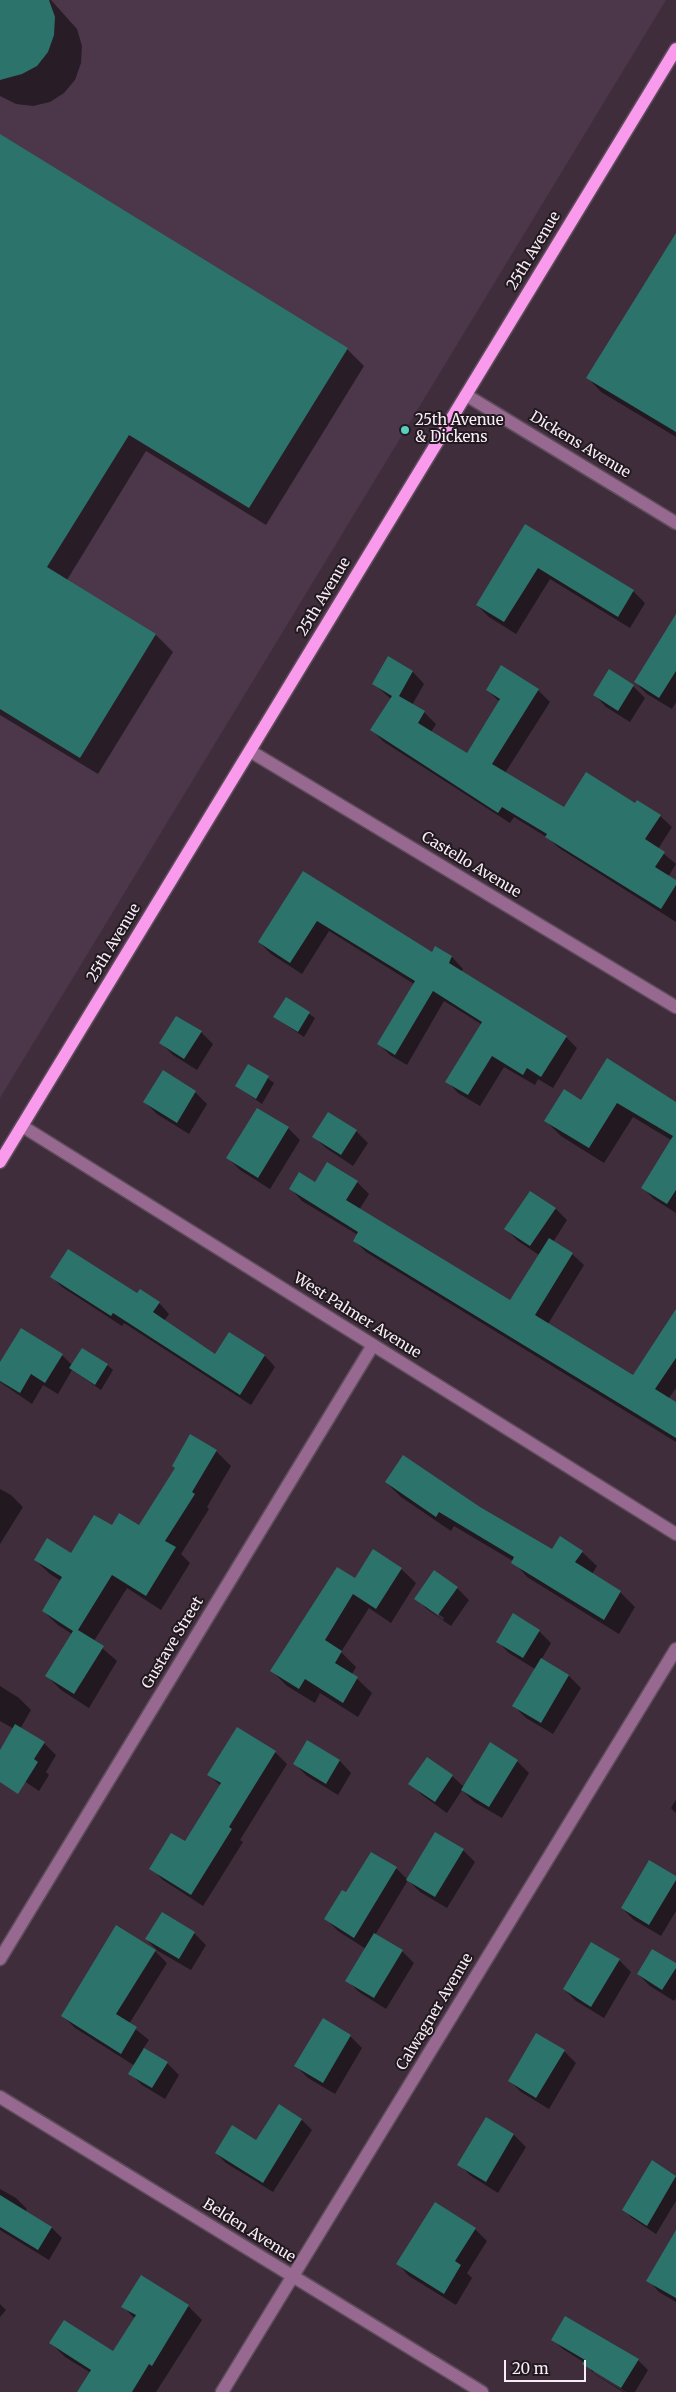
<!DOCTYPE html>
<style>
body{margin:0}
#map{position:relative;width:676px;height:2392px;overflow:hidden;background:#3f2d3c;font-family:Merriweather,serif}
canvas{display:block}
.scale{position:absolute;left:504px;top:2360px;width:82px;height:22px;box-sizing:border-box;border:2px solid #f8ecf5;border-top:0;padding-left:6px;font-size:15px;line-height:18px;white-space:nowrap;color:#f8ecf5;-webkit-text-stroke:4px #21191f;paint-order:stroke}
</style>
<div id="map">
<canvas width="676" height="2392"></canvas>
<div class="scale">20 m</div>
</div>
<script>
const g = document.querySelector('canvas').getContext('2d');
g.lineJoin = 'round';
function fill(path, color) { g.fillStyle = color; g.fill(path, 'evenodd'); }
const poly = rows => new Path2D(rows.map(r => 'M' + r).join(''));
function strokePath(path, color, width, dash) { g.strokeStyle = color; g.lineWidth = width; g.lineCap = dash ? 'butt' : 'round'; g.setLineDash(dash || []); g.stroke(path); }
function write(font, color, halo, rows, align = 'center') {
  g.font = font + ' Merriweather,serif'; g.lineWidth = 4; g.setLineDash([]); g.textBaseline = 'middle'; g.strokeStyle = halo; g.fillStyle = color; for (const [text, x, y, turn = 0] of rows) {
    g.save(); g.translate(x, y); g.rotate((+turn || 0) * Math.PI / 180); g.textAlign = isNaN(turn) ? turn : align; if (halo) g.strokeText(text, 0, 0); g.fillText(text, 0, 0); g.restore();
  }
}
fill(poly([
 [0,0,666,0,0,1098]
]), '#4c3649');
fill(poly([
 [0,0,51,0,77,29,82,46,81,63,75,80,64,93,50,102,33,106,16,104,0,96],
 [0,136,347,349,364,366,266,525,146,451,67,580,156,635,173,652,98,774,0,715],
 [676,236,676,437,601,392,588,378],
 [526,526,633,591,645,603,630,628,550,579,516,634,489,617,477,605],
 [676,632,676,702,672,709,647,694,635,682],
 [389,658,413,672,424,684,412,705,424,712,436,724,431,732,467,755,500,702,487,690,538,690,550,702,505,773,565,809,636,805,660,816,672,827,658,849,676,864,668,877,676,882,676,922,559,848,548,838,514,817,510,823,384,742,372,730,391,699,374,684],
 [633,686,645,698,630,722,606,707,595,695],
 [303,872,432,954,436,948,452,957,463,969,461,972,566,1037,577,1048,553,1088,538,1079,535,1085,504,1067,480,1106,458,1093,447,1081,481,1024,444,1001,407,1065,390,1055,379,1044,414,984,329,931,302,974,271,954,259,942],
 [286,998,315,1018,304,1037,274,1017],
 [201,1032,213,1044,197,1070,173,1055,161,1043],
 [249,1065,274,1083,262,1104,236,1086],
 [195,1092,207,1104,189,1134,157,1114,145,1102],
 [582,1102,676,1103,676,1143,633,1117,604,1163,561,1136,546,1121],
 [288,1128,300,1140,270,1189,240,1170,228,1158],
 [356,1131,368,1143,353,1166,326,1148,314,1137],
 [676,1172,676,1213,654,1199,642,1187],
 [357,1182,369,1194,359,1210,511,1302,539,1255,518,1241,506,1229,555,1208,567,1220,553,1242,572,1254,584,1265,548,1324,633,1376,676,1319,676,1388,669,1398,676,1404,676,1442,366,1252,354,1240,358,1235,302,1201,291,1189,316,1183],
 [52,1277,137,1295,159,1303,169,1314,164,1321,215,1356,229,1334,265,1356,275,1367,251,1405,124,1323,122,1326,62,1287],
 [62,1355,72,1365,107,1365,113,1370,101,1390,72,1370,58,1394,43,1385,32,1404,0,1382,0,1364],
 [191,1436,216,1451,231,1466,207,1507,209,1509,181,1554,190,1563,161,1610,127,1588,94,1641,117,1661,89,1708,61,1690,47,1676,72,1634,58,1625,43,1611,61,1581,50,1574,35,1560,71,1555,112,1527,139,1527,176,1469],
 [386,1482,479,1508,552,1550,582,1552,597,1566,592,1574,620,1592,635,1607,619,1634,527,1577,513,1561,454,1526,451,1531,401,1497],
 [0,1489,11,1495,23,1507,0,1544],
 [401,1569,416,1583,391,1623,369,1608,341,1652,356,1667,352,1674,372,1693,358,1717,320,1693,315,1703,287,1686,272,1671,355,1580],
 [457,1588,469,1600,451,1626,428,1610,416,1598],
 [428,1606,444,1618,443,1620,428,1609],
 [513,1615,539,1631,551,1643,541,1660,569,1676,581,1688,553,1734,526,1718,514,1706,535,1669,509,1653,497,1641],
 [0,1686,19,1698,31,1710,20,1729,44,1743,56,1755,46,1772,49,1775,39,1791,8,1770,0,1763,0,1752,14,1729,0,1721],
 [308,1742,340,1761,351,1773,338,1795,307,1776,295,1764],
 [275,1752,287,1764,240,1840,243,1842,203,1906,163,1880,151,1868,185,1843,221,1786,209,1775],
 [517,1761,529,1773,502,1818,474,1802,462,1790,447,1813,422,1795,410,1783,452,1776,464,1787],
 [676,1800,676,1813,671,1808],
 [463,1850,475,1862,447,1908,420,1892,408,1880,375,1935,402,1951,414,1963,386,2009,359,1992,347,1980,366,1949,338,1931,326,1919,347,1894,372,1853,396,1868,408,1880],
 [676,1878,676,1911,661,1936,634,1920,622,1908],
 [162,1913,194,1933,206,1945,191,1970,158,1951,146,1939],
 [116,1926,155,1951,167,1963,129,2024,149,2040,143,2049,167,2063,179,2075,165,2099,142,2085,130,2073,135,2066,75,2028,63,2016],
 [619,1960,631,1972,604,2018,576,2001,564,1989],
 [676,1965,676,1998,674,2001,650,1986,638,1974],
 [323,2020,350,2036,362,2048,335,2094,308,2078,296,2066],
 [564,2051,576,2063,549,2109,521,2092,509,2080],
 [486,2119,514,2135,526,2147,498,2193,471,2176,459,2164],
 [302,2120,312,2130,273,2192,226,2163,216,2153,257,2142],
 [652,2161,676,2176,676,2201,656,2234,632,2218,623,2209],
 [0,2189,16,2198,27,2209,25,2212,52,2228,62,2238,49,2260,0,2230],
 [475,2229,487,2241,467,2273,472,2278,456,2305,409,2276,398,2264],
 [676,2235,676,2302,659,2292,648,2280],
 [0,2304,6,2310,0,2317],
 [123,2306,188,2306,202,2320,156,2392,79,2392,91,2373,65,2357,51,2343,114,2353,135,2319],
 [553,2340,638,2360,648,2370,635,2392,626,2392,593,2370,593,2373,625,2392,623,2392,594,2374,585,2363,563,2349]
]), '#0007');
fill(poly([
 [0,0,49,0,55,17,54,35,48,52,37,66,22,74,0,80],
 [0,134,348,348,249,508,129,435,47,567,156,634,80,758,0,709],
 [676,233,676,432,586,378],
 [525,524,634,590,618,617,538,568,504,622,476,605],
 [676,614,676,671,659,698,634,682],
 [388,656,413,671,399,696,425,711,418,723,467,753,500,699,486,690,501,665,539,689,492,764,564,807,586,772,635,803,637,800,661,815,645,839,665,852,655,867,676,880,676,885,661,909,545,837,547,834,502,807,498,813,370,730,392,696,372,684],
 [609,669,634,685,618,711,593,695],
 [303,871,432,952,435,946,452,956,449,963,567,1036,541,1077,527,1068,523,1075,492,1056,468,1095,445,1082,482,1022,433,991,395,1055,377,1044,415,981,317,921,290,963,258,942],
 [286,997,310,1012,298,1032,273,1017],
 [176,1016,202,1031,184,1059,159,1043],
 [607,1058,676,1102,676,1190,667,1204,641,1188,673,1136,617,1103,589,1148,544,1121,564,1089,581,1100],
 [248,1064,269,1076,256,1099,235,1086],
 [163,1070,196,1091,177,1123,143,1102],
 [257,1108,289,1127,258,1178,226,1158],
 [328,1112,357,1130,341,1155,312,1137],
 [327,1162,358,1181,346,1200,510,1300,549,1238,573,1253,535,1315,633,1375,676,1309,676,1358,655,1389,676,1402,676,1438,353,1241,358,1232,289,1189,299,1172,315,1182],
 [530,1191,556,1208,530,1246,504,1229],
 [68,1249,137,1293,140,1289,160,1302,153,1312,215,1354,229,1332,265,1355,240,1395,113,1313,111,1316,50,1277],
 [21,1328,63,1354,45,1383,31,1374,20,1393,0,1381,0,1362],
 [82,1348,108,1364,95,1385,69,1368],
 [190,1434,217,1450,192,1492,195,1494,165,1541,176,1547,146,1596,112,1575,78,1630,104,1646,74,1694,45,1676,73,1631,42,1611,62,1577,34,1560,47,1538,71,1553,94,1515,112,1525,119,1513,139,1525,175,1468,172,1466],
 [403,1455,480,1507,552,1549,560,1536,583,1551,575,1562,621,1591,604,1620,511,1563,514,1557,439,1512,436,1517,385,1482],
 [373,1549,402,1568,376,1609,353,1594,325,1640,342,1651,335,1663,358,1677,343,1703,305,1679,299,1689,270,1671,337,1567,355,1578],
 [434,1570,458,1587,438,1615,414,1599],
 [513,1613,540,1630,523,1658,496,1642],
 [541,1658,569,1675,541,1723,512,1706],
 [15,1724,45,1742,34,1759,38,1762,18,1794,0,1782,0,1750],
 [237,1727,276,1751,229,1827,232,1829,191,1895,149,1869,171,1833,185,1841,221,1783,207,1775],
 [307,1740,340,1760,326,1784,293,1764],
 [490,1742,518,1760,489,1807,461,1790],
 [427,1757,453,1775,435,1802,408,1784],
 [435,1832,464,1849,435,1897,406,1880],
 [371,1852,397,1867,354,1938,324,1919,342,1890,346,1892],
 [649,1860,676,1876,676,1880,649,1925,621,1908],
 [162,1912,195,1932,179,1959,145,1939],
 [116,1925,156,1950,116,2014,137,2027,121,2054,61,2016],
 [374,1933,403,1950,374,1998,345,1981],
 [591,1942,620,1959,591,2007,563,1989],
 [652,1949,676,1963,676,1968,662,1990,637,1974],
 [323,2018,351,2035,323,2083,294,2066],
 [536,2033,565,2050,536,2098,508,2081],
 [144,2048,168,2062,152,2088,128,2074],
 [279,2104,302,2119,263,2183,215,2153,232,2125,256,2140],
 [486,2117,514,2134,486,2182,457,2165],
 [652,2160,676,2176,647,2226,622,2210],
 [0,2195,52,2227,38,2250,0,2227],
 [435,2202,476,2228,455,2261,461,2265,444,2294,396,2264],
 [676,2230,676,2298,646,2281],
 [141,2275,189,2305,152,2366,149,2364,132,2392,77,2392,91,2370,49,2343,64,2320,113,2351,136,2315,121,2307],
 [565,2316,639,2359,621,2388,582,2364,585,2360,551,2340]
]), '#2c736b');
const minor = poly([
 [466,395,676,523],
 [250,751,676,1007],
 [22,1126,676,1534],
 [0,1959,373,1345],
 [0,2097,482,2392],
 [222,2392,676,1649]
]);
const major = poly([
 [0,1162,676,49]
]);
strokePath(minor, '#5d4c5a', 15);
strokePath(major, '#5d4c5a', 15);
strokePath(minor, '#976990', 12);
strokePath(major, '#fa9aec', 12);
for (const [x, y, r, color] of [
 [405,430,5,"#58cec0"]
]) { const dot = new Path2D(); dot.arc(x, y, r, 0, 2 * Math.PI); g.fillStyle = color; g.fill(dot); strokePath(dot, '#21191f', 2); }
write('15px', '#f8ecf5', '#21191f', [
 ["25th Avenue",534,251,-59],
 ["Dickens Avenue",580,445,31],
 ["25th Avenue",324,597,-59],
 ["Castello Avenue",471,865,31],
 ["25th Avenue",114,943,-59],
 ["West Palmer Avenue",357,1316,32],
 ["Gustave Street",173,1643,-59],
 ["Calwagner Avenue",435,2012,-59],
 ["Belden Avenue",249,2231,32]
]);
write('15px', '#f8ecf5', '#21191f', [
 ["25th Avenue",415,421],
 ["& Dickens",415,438]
], 'left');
</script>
